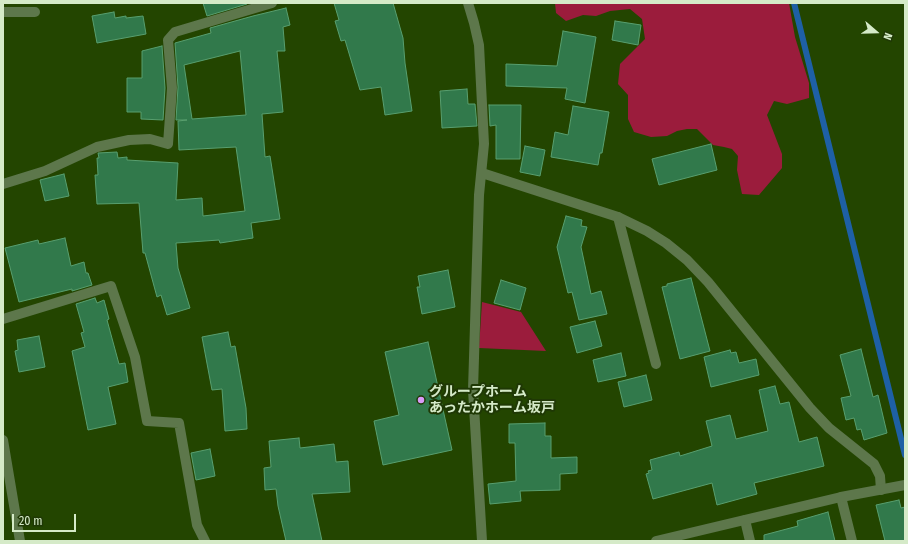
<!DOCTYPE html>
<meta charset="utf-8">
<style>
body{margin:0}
#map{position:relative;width:908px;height:544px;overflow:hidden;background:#234500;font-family:"Fira Sans Condensed",sans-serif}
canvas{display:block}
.frame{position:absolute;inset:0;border:4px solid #d5eac8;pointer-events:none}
.north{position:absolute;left:856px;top:12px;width:40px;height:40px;-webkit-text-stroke:3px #1f3805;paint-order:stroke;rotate:110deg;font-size:11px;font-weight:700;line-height:16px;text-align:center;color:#d5eac8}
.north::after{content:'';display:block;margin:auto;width:14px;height:18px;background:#d5eac8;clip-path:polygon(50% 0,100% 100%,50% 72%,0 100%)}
.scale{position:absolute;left:12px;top:514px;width:64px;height:18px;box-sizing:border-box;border:2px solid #d5eac8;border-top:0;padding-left:5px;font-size:12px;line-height:14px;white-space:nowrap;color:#d5eac8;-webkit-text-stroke:3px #1f3805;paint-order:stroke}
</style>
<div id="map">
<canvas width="908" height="544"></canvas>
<div class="frame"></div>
<div class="north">N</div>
<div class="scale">20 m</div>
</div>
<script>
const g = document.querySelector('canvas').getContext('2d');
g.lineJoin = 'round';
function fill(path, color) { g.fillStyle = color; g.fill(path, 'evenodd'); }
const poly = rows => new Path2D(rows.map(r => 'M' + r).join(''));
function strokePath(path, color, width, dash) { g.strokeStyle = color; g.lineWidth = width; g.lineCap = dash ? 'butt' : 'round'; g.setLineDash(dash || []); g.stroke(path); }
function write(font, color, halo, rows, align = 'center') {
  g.font = font + ' "Fira Sans Condensed","Noto Sans JP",sans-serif'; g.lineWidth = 4; g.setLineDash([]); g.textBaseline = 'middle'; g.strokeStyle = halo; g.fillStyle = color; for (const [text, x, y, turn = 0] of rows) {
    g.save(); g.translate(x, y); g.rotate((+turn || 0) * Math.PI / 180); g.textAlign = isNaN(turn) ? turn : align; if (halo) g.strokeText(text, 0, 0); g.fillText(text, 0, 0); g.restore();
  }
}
fill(poly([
 [555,3,789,3,795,37,809,83,809,98,787,104,774,101,767,115,782,154,782,168,759,195,742,194,737,170,738,156,732,149,724,147,713,145,697,129,687,129,677,131,667,136,651,137,634,132,628,119,628,95,618,84,620,64,645,39,642,19,630,9,610,11,596,16,583,15,566,21,556,13],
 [482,302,521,312,546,351,479,348]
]), '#9b1c3c');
strokePath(poly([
 [794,3,905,455]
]), '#1e60a5', 6);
const building = poly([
 [203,3,247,3,247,4,207,16,203,3],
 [334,3,393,3,403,38,405,63,412,111,385,115,381,87,360,90,345,40,341,41,335,21,339,20,334,3],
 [286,8,290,25,283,27,285,51,277,51,283,112,262,114,265,157,270,156,280,219,251,223,253,238,220,243,219,240,176,243,178,268,190,308,167,315,161,295,157,297,145,253,143,253,139,203,97,204,95,175,98,175,97,158,99,158,98,153,117,152,118,158,127,157,127,160,178,163,176,200,202,198,203,216,245,211,236,147,179,150,178,121,187,120,176,120,178,87,175,43,211,33,210,28,253,16,286,8],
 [240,51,246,115,192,119,184,65,240,51],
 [114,12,115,18,126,16,126,18,143,16,146,34,97,43,92,16,114,12],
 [615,21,641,25,638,45,612,40,615,21],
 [563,31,596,37,585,103,565,99,567,88,506,86,506,64,557,66,563,31],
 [162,46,165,88,163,120,141,119,141,112,127,112,127,78,142,78,142,51,162,46],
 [467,89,468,104,475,104,477,126,442,128,440,91,467,89],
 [489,105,521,105,520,159,496,159,496,125,490,126,489,105],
 [573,106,609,112,602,153,600,153,598,165,551,157,555,132,568,135,573,106],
 [711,144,717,170,659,185,652,159,711,144],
 [525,146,545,150,540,176,520,172,525,146],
 [64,174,69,196,45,201,40,180,64,174],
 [566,216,582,220,581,226,587,227,581,247,591,294,601,291,607,314,579,320,572,292,568,293,557,247,566,216],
 [65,238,71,266,84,262,86,273,88,273,92,285,72,291,72,289,19,302,5,248,38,240,39,244,65,238],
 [448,270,455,307,422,314,417,287,420,287,418,276,448,270],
 [691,278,710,351,680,359,662,287,667,286,667,284,691,278],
 [501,280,526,288,520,310,494,303,501,280],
 [95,298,97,303,104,300,109,319,107,320,119,364,125,363,128,382,108,387,116,424,88,430,72,351,85,347,81,333,84,332,76,304,95,298],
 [595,321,602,346,577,353,570,327,595,321],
 [228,332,231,347,235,346,246,408,247,429,225,431,222,389,212,390,202,337,228,332],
 [39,336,45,367,19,372,15,351,18,350,17,340,39,336],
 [428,342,452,450,383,465,374,421,399,415,385,352,428,342],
 [861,349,873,397,878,395,887,433,864,440,861,429,857,430,854,418,846,420,841,398,851,396,840,355,861,349],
 [730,350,731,353,736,352,739,363,756,359,759,375,711,387,704,357,730,350],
 [621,353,626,376,598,382,593,360,621,353],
 [646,375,652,400,624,407,618,382,646,375],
 [775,386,780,404,789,402,799,442,817,437,824,466,754,483,757,494,717,505,712,483,653,499,646,474,649,473,648,471,652,470,650,460,679,452,680,456,712,446,706,421,730,415,736,439,768,431,759,390,775,386],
 [545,423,545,436,551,436,551,458,577,457,577,473,560,474,560,490,520,491,521,501,490,504,488,484,516,481,515,443,509,443,509,424,545,423],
 [299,438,300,448,334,444,336,462,348,461,350,492,312,494,322,541,286,541,278,506,276,489,265,490,264,468,271,467,269,441,299,438],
 [210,449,215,476,196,480,191,453,210,449],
 [899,500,901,508,905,507,905,541,885,541,876,505,899,500],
 [828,512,835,541,764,541,764,535,798,526,797,521,828,512]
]);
fill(building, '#31794b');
strokePath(building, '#589f6f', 1);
strokePath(poly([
 [3,12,35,12],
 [618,217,656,364],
 [745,520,750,541]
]), '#5d774b', 10);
strokePath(poly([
 [468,3,474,23,479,45,484,144,479,195,473,390,482,541],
 [482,173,618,217,647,231,666,243,687,260,708,282,810,408,829,428,874,464,880,476,881,490],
 [3,184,45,171,97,147,129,140,150,139,168,144,172,88,168,40,175,32,272,3],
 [3,319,111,286,135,357,147,421,179,423,197,525,205,541],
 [3,440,20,541],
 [841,497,852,541]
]), '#5d774b', 10);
strokePath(poly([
 [656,541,841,497,905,485]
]), '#5d774b', 10);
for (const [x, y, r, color] of [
 [421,400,4,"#d89bf8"]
]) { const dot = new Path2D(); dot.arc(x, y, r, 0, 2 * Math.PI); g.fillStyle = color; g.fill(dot); strokePath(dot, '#1f3805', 1.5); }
write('bold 14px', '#d5eac8', '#1f3805', [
 ["グループホーム",429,392],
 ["あったかホーム坂戸",429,408]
], 'left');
</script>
